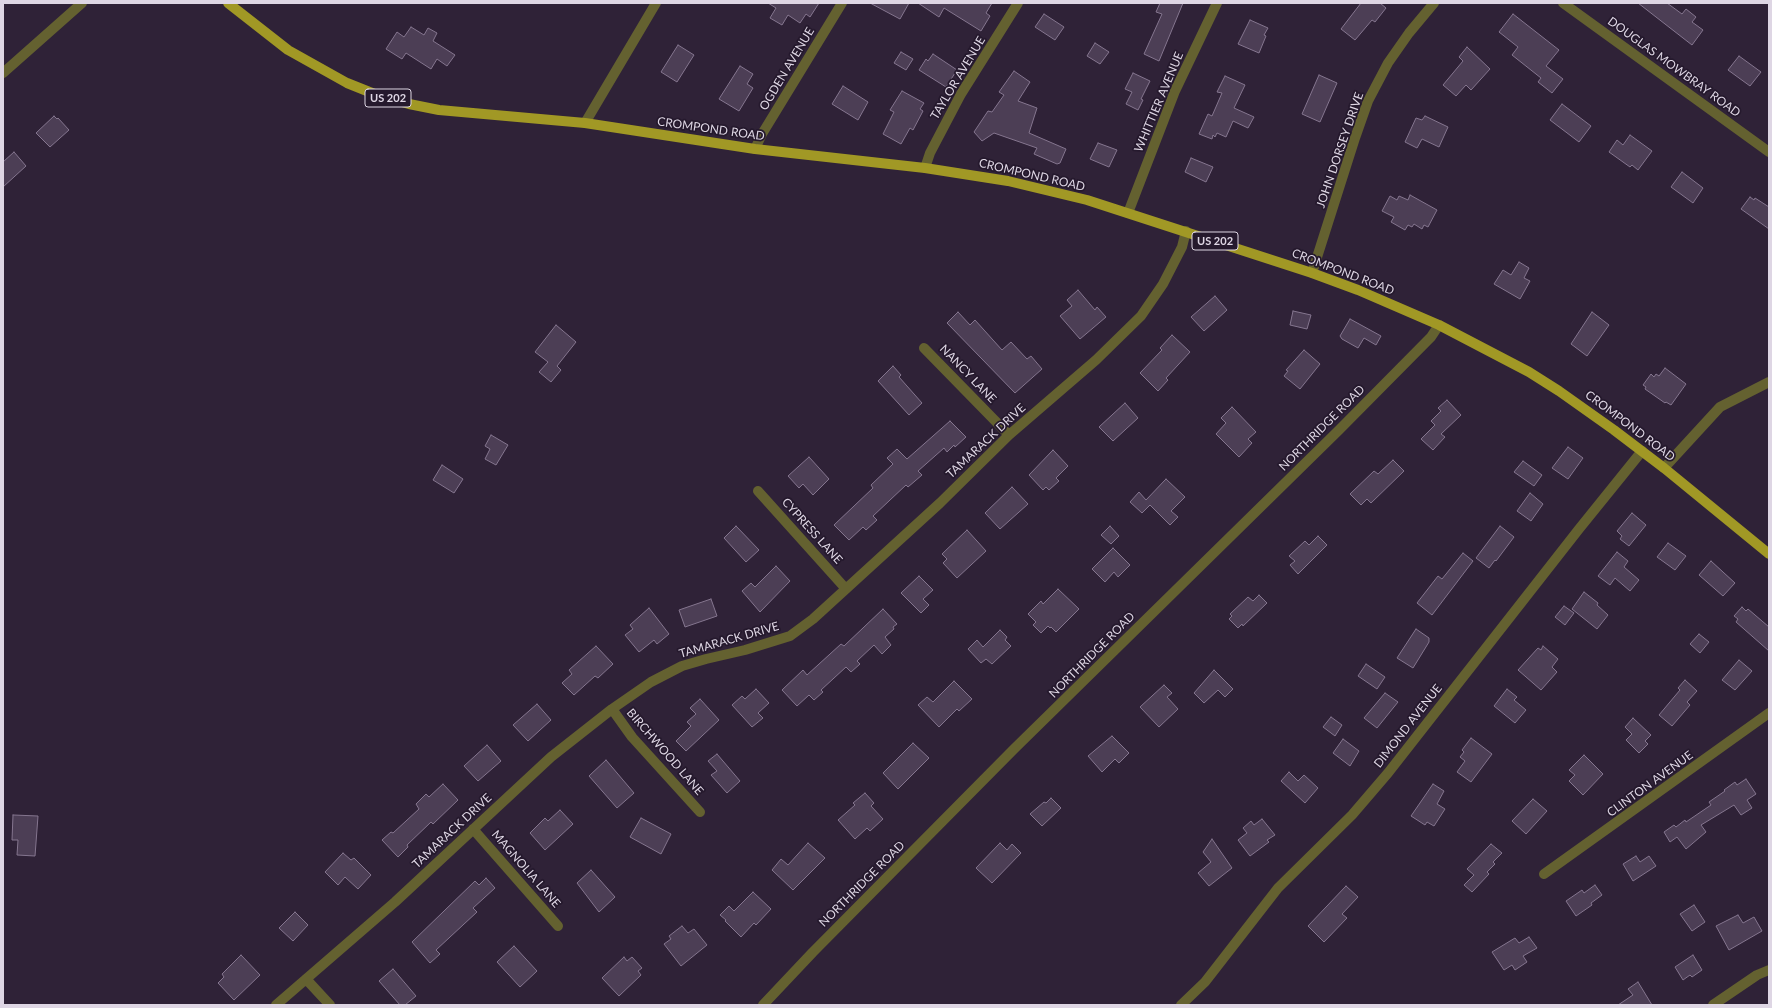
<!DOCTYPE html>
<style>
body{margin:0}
#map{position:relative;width:1772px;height:1008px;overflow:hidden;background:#2f2237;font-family:Lato,sans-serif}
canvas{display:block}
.frame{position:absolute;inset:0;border:4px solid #ded6e4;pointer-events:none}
</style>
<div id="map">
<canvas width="1772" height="1008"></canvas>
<div class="frame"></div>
</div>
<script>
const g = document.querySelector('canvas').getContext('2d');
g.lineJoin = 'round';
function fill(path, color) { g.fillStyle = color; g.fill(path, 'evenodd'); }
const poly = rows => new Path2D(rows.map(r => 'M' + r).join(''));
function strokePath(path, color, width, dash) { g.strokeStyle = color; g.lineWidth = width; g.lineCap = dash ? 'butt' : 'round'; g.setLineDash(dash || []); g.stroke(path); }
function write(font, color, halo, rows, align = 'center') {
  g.font = font + ' Lato,sans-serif'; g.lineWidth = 3.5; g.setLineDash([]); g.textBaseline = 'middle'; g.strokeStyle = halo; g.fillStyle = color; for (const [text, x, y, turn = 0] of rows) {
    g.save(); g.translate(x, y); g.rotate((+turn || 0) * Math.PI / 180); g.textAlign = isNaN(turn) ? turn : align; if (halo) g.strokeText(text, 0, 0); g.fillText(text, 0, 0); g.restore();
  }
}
const building = poly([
 [768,3,819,3,810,17,806,14,800,23,788,15,782,25,770,18,776,8,768,3],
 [870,3,909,3,900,19,870,3],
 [918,3,992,3,986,13,990,16,981,31,944,8,939,17,918,3],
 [1160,3,1183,3,1159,61,1144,54,1162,14,1156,12,1160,3],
 [1361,3,1380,3,1386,8,1375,22,1372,20,1355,40,1341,29,1361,3],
 [1638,3,1667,3,1682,14,1686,9,1696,17,1692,22,1703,30,1692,45,1638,3],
 [1044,14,1064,27,1055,40,1035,27,1044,14],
 [1513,14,1559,50,1546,66,1563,79,1552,93,1538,82,1541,78,1512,55,1518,47,1499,32,1513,14],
 [1250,20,1268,28,1264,35,1266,36,1259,53,1238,44,1250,20],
 [411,27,424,35,428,28,437,33,433,41,455,55,447,66,437,59,431,69,406,53,402,59,386,49,397,32,404,37,411,27],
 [1095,43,1109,52,1100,64,1087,56,1095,43],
 [678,45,694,55,677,82,661,72,678,45],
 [1467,47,1490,69,1471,90,1466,85,1456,96,1443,85,1463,61,1459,57,1467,47],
 [901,52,913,59,906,70,894,63,901,52],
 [933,54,957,70,946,87,919,70,926,59,928,61,933,54],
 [1739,56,1761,72,1750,86,1728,70,1739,56],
 [740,66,753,74,747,84,753,88,739,111,719,99,740,66],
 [1014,71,1030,82,1018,101,1037,108,1029,133,1066,149,1060,163,1057,164,1034,154,1037,148,994,133,982,141,974,132,988,111,992,112,1004,95,999,92,1014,71],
 [1133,73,1150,81,1141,99,1143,100,1138,110,1126,104,1132,92,1125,89,1133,73],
 [1319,75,1337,83,1320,122,1302,114,1319,75],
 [1225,76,1245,85,1234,108,1254,117,1248,128,1233,121,1226,137,1217,133,1215,137,1213,135,1212,139,1199,134,1208,114,1212,116,1222,93,1217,92,1225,76],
 [843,86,868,102,858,120,832,104,843,86],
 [902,91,924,103,920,109,923,111,913,130,910,128,901,144,883,134,894,112,890,110,902,91],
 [1562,104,1591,126,1579,142,1550,120,1562,104],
 [54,116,57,119,58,118,69,130,50,147,36,133,54,116],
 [1425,116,1448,127,1439,147,1422,139,1417,148,1405,142,1416,118,1422,120,1425,116],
 [1630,135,1652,151,1638,170,1632,165,1630,167,1609,152,1617,140,1623,145,1630,135],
 [1098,143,1117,150,1109,167,1090,159,1098,143],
 [14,152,26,166,3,187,3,162,14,152],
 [1191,158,1213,167,1206,182,1185,172,1191,158],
 [1682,172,1703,188,1693,203,1671,187,1682,172],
 [1410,195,1437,210,1428,227,1424,225,1422,229,1414,224,1412,227,1408,225,1405,230,1391,222,1394,217,1382,211,1390,196,1397,200,1399,196,1408,200,1410,195],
 [1750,197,1754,200,1755,198,1769,207,1769,229,1741,209,1750,197],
 [1519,262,1529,268,1524,278,1530,281,1520,299,1494,284,1503,270,1511,275,1519,262],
 [1078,290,1095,310,1097,307,1106,317,1080,339,1060,316,1072,306,1067,300,1078,290],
 [1215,296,1227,310,1204,331,1191,317,1215,296],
 [1293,311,1311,315,1307,329,1290,325,1293,311],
 [958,312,970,325,975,320,1002,350,1011,342,1027,359,1031,356,1042,369,1015,393,947,323,958,312],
 [1592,312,1609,325,1587,356,1571,344,1592,312],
 [1350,319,1381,336,1376,345,1364,338,1358,348,1342,339,1340,336,1350,319],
 [556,325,576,342,557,366,561,370,551,382,539,372,548,362,535,352,556,325],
 [1172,335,1190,352,1166,378,1168,380,1158,391,1140,373,1162,350,1160,348,1172,335],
 [1304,350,1320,364,1300,389,1284,376,1288,371,1286,370,1304,350],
 [893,366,901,375,899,377,922,403,909,415,878,381,893,366],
 [1665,368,1686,384,1671,405,1666,402,1665,403,1645,389,1646,387,1643,385,1651,374,1654,377,1656,374,1659,376,1665,368],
 [1447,400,1461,415,1441,434,1445,437,1433,450,1421,439,1435,425,1431,421,1441,411,1438,408,1447,400],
 [1125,403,1138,418,1113,441,1099,427,1125,403],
 [1232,407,1256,432,1248,439,1252,443,1239,457,1216,434,1226,423,1221,418,1232,407],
 [950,421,966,437,955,447,954,445,947,452,944,448,918,471,922,475,908,487,906,485,873,516,877,520,866,530,863,527,849,540,834,525,873,488,871,485,893,464,887,458,897,449,907,459,950,421],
 [491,435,508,445,496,465,485,459,490,449,485,446,491,435],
 [1568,447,1583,458,1568,479,1552,468,1568,447],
 [1053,450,1068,466,1056,478,1059,481,1049,490,1046,487,1043,490,1029,475,1053,450],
 [809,457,829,479,813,495,803,484,799,488,788,476,809,457],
 [1393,460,1404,471,1371,503,1367,499,1361,505,1350,494,1374,471,1378,474,1393,460],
 [1523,461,1542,475,1534,486,1514,472,1523,461],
 [442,465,463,479,454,493,433,480,442,465],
 [1166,479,1185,497,1171,511,1178,517,1170,525,1150,505,1142,513,1130,502,1139,492,1146,500,1166,479],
 [1012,487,1028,504,1000,529,985,513,1012,487],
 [1530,493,1543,504,1531,521,1517,511,1530,493],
 [1632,513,1646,525,1629,546,1620,539,1622,536,1617,531,1632,513],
 [736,526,759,550,746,562,724,538,736,526],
 [1110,526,1119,536,1111,544,1101,535,1110,526],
 [1500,526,1514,537,1496,561,1495,560,1489,568,1476,558,1500,526],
 [967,530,986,551,957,578,943,563,947,559,942,554,967,530],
 [1318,536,1327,545,1298,574,1290,565,1295,561,1289,556,1305,541,1309,545,1318,536],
 [1668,543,1686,556,1675,570,1657,557,1668,543],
 [1113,548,1130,565,1118,577,1114,572,1105,582,1092,569,1113,548],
 [1617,552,1628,561,1624,567,1639,580,1630,591,1615,578,1610,585,1598,576,1617,552],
 [1463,553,1473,561,1432,615,1417,603,1438,576,1442,579,1463,553],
 [1711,561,1735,583,1723,596,1699,575,1711,561],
 [776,566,790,581,760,612,742,591,751,583,755,587,776,566],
 [919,576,933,590,923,599,929,605,921,613,901,593,919,576],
 [1058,589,1079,609,1056,632,1051,627,1050,628,1048,626,1041,633,1033,625,1036,622,1028,614,1041,601,1043,604,1058,589],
 [1584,592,1598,603,1597,605,1608,615,1597,629,1572,609,1584,592],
 [1259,595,1267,603,1243,626,1242,624,1238,628,1229,619,1232,616,1230,614,1248,597,1253,601,1259,595],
 [711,599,717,616,685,627,679,610,711,599],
 [1564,606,1574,613,1565,625,1555,617,1564,606],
 [1742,607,1746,611,1748,609,1769,627,1769,651,1736,622,1738,619,1734,616,1742,607],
 [649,608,669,634,657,644,654,640,639,652,625,635,633,629,630,625,649,608],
 [883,609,897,624,893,627,894,629,885,637,891,645,882,654,874,645,857,661,860,664,851,672,846,667,821,690,823,692,814,700,809,695,797,706,782,690,803,670,807,675,841,644,844,646,883,609],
 [1416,629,1429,638,1429,642,1413,668,1397,658,1416,629],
 [1000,630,1007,637,1005,640,1011,646,992,664,986,659,981,663,968,649,977,640,983,647,1000,630],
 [1699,634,1709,642,1700,653,1690,644,1699,634],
 [596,646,613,664,598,678,595,676,574,695,562,683,572,674,569,670,596,646],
 [1543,646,1558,659,1552,667,1557,672,1541,690,1518,670,1538,648,1541,650,1543,646],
 [1739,660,1752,671,1735,690,1722,680,1739,660],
 [1366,664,1385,677,1377,689,1358,676,1366,664],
 [1214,670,1233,689,1225,697,1218,690,1204,703,1194,693,1214,670],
 [1685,680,1697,691,1687,702,1690,705,1672,726,1659,715,1680,690,1678,688,1685,680],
 [954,681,972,699,959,711,957,709,939,727,918,705,927,697,933,702,954,681],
 [1164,685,1172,693,1167,697,1178,709,1159,727,1140,707,1164,685],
 [756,689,769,703,758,713,763,718,752,727,732,705,742,696,745,699,756,689],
 [1507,689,1517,697,1514,700,1526,710,1515,723,1494,706,1507,689],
 [1385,693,1398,702,1377,728,1364,718,1385,693],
 [700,699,719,720,686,751,676,741,691,726,687,722,696,714,690,708,700,699],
 [537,704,551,720,528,741,513,725,537,704],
 [1331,717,1342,725,1335,736,1323,727,1331,717],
 [1633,718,1651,735,1645,741,1648,744,1639,753,1626,740,1632,734,1625,727,1633,718],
 [1112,736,1129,753,1119,763,1115,759,1102,772,1088,756,1112,736],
 [1471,738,1492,754,1471,782,1457,772,1465,761,1460,757,1464,752,1462,750,1471,738],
 [1343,739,1359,751,1350,766,1333,753,1343,739],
 [913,743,929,758,898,789,883,773,913,743],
 [487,745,501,761,478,781,464,766,487,745],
 [717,754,740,781,727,793,711,775,717,771,708,761,717,754],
 [1584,755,1603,774,1583,795,1569,781,1575,775,1569,770,1584,755],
 [606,760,634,793,617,808,589,776,606,760],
 [1289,772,1298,781,1304,775,1318,788,1305,803,1281,781,1289,772],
 [1746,779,1756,794,1747,800,1752,808,1741,815,1734,805,1701,825,1706,832,1686,849,1677,837,1670,842,1664,832,1674,825,1676,827,1685,820,1686,822,1711,805,1709,802,1725,791,1724,790,1735,782,1737,785,1746,779],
 [443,784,458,800,433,824,431,822,407,845,408,847,398,857,382,840,391,832,393,833,419,809,416,804,426,794,429,797,443,784],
 [1433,784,1444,791,1437,804,1445,809,1434,826,1427,822,1425,825,1411,816,1433,784],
 [865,793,874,803,871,806,883,819,870,831,867,828,855,839,838,820,855,805,853,803,865,793],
 [1051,798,1061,808,1042,826,1030,814,1044,802,1046,803,1051,798],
 [1533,799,1547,811,1526,834,1512,821,1533,799],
 [560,810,573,824,545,850,530,833,545,818,548,821,560,810],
 [13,815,38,816,35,856,17,855,18,840,12,840,13,815],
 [641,818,671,834,661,854,630,837,641,818],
 [1262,819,1275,835,1267,840,1269,842,1250,856,1238,840,1247,833,1243,828,1251,821,1254,825,1262,819],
 [1212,839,1232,868,1209,886,1198,873,1211,862,1203,852,1212,839],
 [808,843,825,858,793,890,772,870,781,859,788,865,808,843],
 [1000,843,1007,850,1012,844,1021,853,992,883,976,868,1000,843],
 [1491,844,1502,853,1493,862,1495,864,1487,872,1489,874,1472,892,1464,885,1474,875,1467,869,1491,844],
 [343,853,351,860,354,858,371,875,358,889,345,877,338,885,325,872,343,853],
 [1636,856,1640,862,1649,856,1656,866,1633,881,1623,864,1636,856],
 [591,870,615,897,599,912,577,883,591,870],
 [486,878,495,888,473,908,477,912,436,950,440,954,430,963,412,942,475,881,479,885,486,878],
 [1595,885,1602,895,1591,903,1592,905,1576,916,1566,901,1582,890,1584,893,1595,885],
 [1346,886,1358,897,1342,914,1347,918,1324,942,1308,926,1346,886],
 [753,892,771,909,756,925,754,923,741,937,725,921,726,920,720,915,729,906,734,911,753,892],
 [1694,905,1705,922,1692,931,1680,914,1694,905],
 [295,912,308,925,293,941,279,928,295,912],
 [1738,915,1743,923,1754,917,1762,931,1729,950,1716,926,1738,915],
 [682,926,688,933,694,929,707,945,681,966,664,944,671,939,669,936,682,926],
 [1529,937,1537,948,1523,956,1527,962,1515,970,1512,965,1504,970,1492,952,1515,938,1519,943,1529,937],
 [514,946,537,971,520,987,497,962,514,946],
 [241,955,260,975,234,1000,218,983,224,977,222,974,241,955],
 [1693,955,1702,970,1692,977,1690,975,1683,980,1675,967,1693,955],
 [624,957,627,961,632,957,642,968,638,971,641,975,619,996,602,978,624,957],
 [393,969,416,996,405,1005,400,1005,379,981,393,969],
 [1638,982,1652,1005,1618,1005,1633,995,1628,989,1638,982]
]);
fill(building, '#4c3e55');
strokePath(building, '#85768f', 1);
strokePath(poly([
 [1563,3,1769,152],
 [755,149,762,134,842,3],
 [925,168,930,153,961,94,1018,3],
 [1128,213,1175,91,1217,3],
 [1312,273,1355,138,1368,101,1388,63,1409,33,1434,3],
 [924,348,1009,435],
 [1664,468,1720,407,1769,382],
 [758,491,846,589],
 [612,709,632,737,700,812],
 [473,829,558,926],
 [1544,874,1769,713],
 [306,979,330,1005],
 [276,1005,395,902,551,757,612,709,651,682,682,666,706,659,745,650,790,636,813,619,940,503,1009,435,1096,360,1141,316,1163,284,1182,247,1186,231],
 [763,1005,813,952,1014,749,1339,430,1431,337,1439,325],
 [1181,1005,1205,982,1278,888,1352,815,1388,773,1579,529,1642,451],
 [1713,1005,1757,975,1769,970]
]), '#646130', 10);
strokePath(poly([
 [3,73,82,3],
 [585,123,656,3]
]), '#646130', 10);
strokePath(poly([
 [228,3,288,50,347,83,377,95,409,104,439,110,585,123,755,149,925,168,1008,181,1087,200,1312,273,1358,290,1439,325,1529,372,1559,391,1614,430,1664,468,1769,554]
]), '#a19825', 10);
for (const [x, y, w] of [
 [388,98,46],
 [1215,241,46]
]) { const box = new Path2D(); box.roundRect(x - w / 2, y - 9, w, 18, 3); g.fillStyle = '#25192d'; g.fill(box); strokePath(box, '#ded6e4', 1); }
write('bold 11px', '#ded6e4', null, [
 ["US 202",388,98],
 ["US 202",1215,241]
]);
write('12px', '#ded6e4', '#25192d', [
 ["DOUGLAS MOWBRAY ROAD",1674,67,36],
 ["OGDEN AVENUE",787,69,-59],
 ["TAYLOR AVENUE",958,78,-59],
 ["WHITTIER AVENUE",1159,102,-67],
 ["CROMPOND ROAD",711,129,8],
 ["JOHN DORSEY DRIVE",1340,150,-71],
 ["CROMPOND ROAD",1032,175,13],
 ["CROMPOND ROAD",1343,272,21],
 ["NANCY LANE",968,374,46],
 ["CROMPOND ROAD",1630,426,37],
 ["NORTHRIDGE ROAD",1322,428,-45],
 ["TAMARACK DRIVE",986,441,-43],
 ["CYPRESS LANE",812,531,48],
 ["TAMARACK DRIVE",729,640,-16],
 ["NORTHRIDGE ROAD",1092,655,-45],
 ["DIMOND AVENUE",1408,726,-52],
 ["BIRCHWOOD LANE",665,752,49],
 ["CLINTON AVENUE",1650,784,-36],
 ["TAMARACK DRIVE",452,831,-43],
 ["MAGNOLIA LANE",526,869,49],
 ["NORTHRIDGE ROAD",862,884,-45]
]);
</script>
